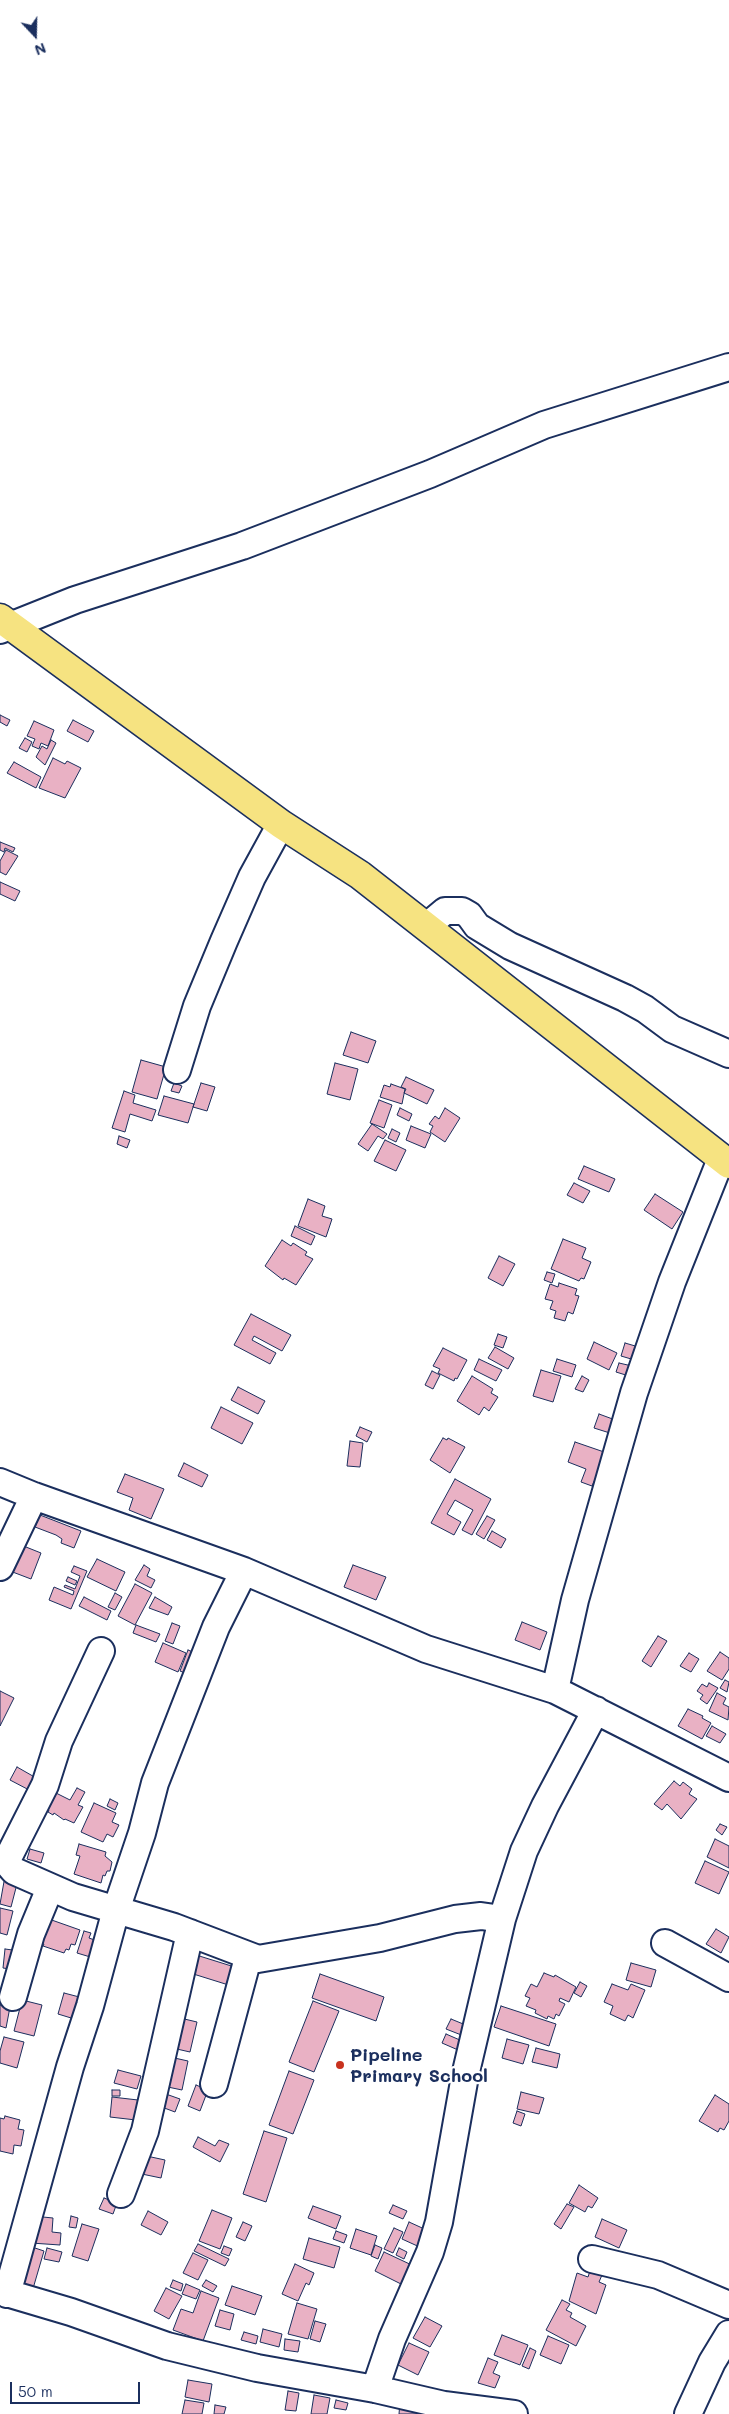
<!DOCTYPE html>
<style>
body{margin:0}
#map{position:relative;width:729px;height:2414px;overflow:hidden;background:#fff;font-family:Mali,sans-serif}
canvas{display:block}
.north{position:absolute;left:10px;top:10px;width:50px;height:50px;-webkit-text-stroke:4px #fff;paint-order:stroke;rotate:159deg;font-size:14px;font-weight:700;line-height:20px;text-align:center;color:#1b2f5e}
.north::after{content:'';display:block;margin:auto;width:18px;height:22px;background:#1b2f5e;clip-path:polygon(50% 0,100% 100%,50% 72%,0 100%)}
.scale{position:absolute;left:10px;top:2382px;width:130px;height:22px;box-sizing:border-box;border:2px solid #1b2f5e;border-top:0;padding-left:6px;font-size:15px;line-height:18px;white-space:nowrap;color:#1b2f5e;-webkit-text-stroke:4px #fff;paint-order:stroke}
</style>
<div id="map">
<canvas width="729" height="2414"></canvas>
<div class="north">N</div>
<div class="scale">50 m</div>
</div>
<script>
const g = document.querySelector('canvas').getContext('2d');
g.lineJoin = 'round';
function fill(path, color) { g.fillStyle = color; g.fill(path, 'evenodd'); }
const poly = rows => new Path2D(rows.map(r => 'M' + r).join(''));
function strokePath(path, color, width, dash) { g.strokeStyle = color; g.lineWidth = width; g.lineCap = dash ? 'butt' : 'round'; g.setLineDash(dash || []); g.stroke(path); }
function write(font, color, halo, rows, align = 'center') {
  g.font = font + ' Mali,sans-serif'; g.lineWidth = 4.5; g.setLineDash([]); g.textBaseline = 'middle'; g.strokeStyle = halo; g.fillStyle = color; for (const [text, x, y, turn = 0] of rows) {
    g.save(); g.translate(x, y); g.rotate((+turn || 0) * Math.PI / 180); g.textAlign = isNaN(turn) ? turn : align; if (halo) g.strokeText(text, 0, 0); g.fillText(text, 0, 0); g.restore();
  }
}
const building = poly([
 [0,715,10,720,7,726,0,722,0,715],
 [73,720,94,731,88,742,67,731,73,720],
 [34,721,54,730,48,746,41,743,39,749,32,746,35,739,27,736,34,721],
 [25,738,32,742,27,752,19,748,25,738],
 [51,740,56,743,45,765,36,757,42,746,47,749,51,740],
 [53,758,65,764,67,761,81,768,65,798,39,788,53,758],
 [14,762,41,777,36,788,7,773,14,762],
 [0,842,15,848,13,852,5,848,4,852,0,850,0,842],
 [6,850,18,856,6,875,0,872,0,861,6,850],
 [0,882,20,891,15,901,0,894,0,882],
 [351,1032,376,1041,368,1063,343,1055,351,1032],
 [141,1060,166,1067,157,1099,132,1092,141,1060],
 [335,1063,358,1069,350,1100,327,1094,335,1063],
 [406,1077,434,1090,427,1104,404,1093,406,1089,401,1087,406,1077],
 [174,1083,182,1086,179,1093,171,1091,174,1083],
 [201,1083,215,1087,207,1111,193,1107,201,1083],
 [391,1084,405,1089,402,1104,380,1097,384,1085,390,1087,391,1084],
 [124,1091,135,1095,133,1103,156,1110,152,1121,130,1114,125,1132,112,1128,124,1091],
 [164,1096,194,1104,188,1123,158,1115,164,1096],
 [379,1100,392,1105,384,1128,370,1123,379,1100],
 [400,1108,412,1114,409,1121,397,1115,400,1108],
 [445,1108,460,1118,445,1142,430,1132,433,1126,429,1124,435,1116,439,1119,445,1108],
 [372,1124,387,1134,383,1139,378,1136,368,1151,358,1144,372,1124],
 [411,1126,431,1134,425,1148,406,1140,411,1126],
 [392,1129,400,1133,396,1142,388,1138,392,1129],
 [119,1136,130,1140,127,1148,117,1144,119,1136],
 [385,1140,406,1150,396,1171,374,1161,385,1140],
 [584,1166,615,1179,609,1192,578,1179,584,1166],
 [574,1183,590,1191,583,1203,567,1195,574,1183],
 [655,1194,683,1212,672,1229,644,1210,655,1194],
 [308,1199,325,1206,322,1216,332,1219,326,1237,298,1226,308,1199],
 [295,1226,315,1236,311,1245,291,1236,295,1226],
 [563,1239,586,1248,582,1258,591,1262,584,1279,581,1278,579,1281,551,1269,563,1239],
 [282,1240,291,1246,293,1243,307,1252,305,1255,313,1259,296,1285,284,1278,283,1280,265,1266,282,1240],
 [499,1256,515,1264,503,1286,488,1278,499,1256],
 [547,1272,555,1274,552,1283,544,1280,547,1272],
 [559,1283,577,1289,575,1295,579,1296,573,1314,568,1312,565,1321,554,1318,556,1311,550,1309,553,1301,545,1299,550,1284,558,1287,559,1283],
 [251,1314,291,1335,282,1351,254,1336,252,1340,276,1353,270,1364,234,1345,251,1314],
 [498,1334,507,1337,503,1348,494,1345,498,1334],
 [594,1342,617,1353,609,1370,587,1359,594,1342],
 [625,1343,642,1348,638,1361,621,1356,625,1343],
 [495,1347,514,1358,508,1369,488,1358,495,1347],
 [443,1348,467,1360,457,1379,455,1378,454,1381,438,1373,440,1369,433,1366,443,1348],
 [479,1359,502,1370,496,1381,474,1370,479,1359],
 [557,1359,576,1365,572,1377,553,1371,557,1359],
 [619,1363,632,1366,629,1376,616,1372,619,1363],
 [541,1370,561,1376,553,1402,533,1396,541,1370],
 [432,1371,440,1375,433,1389,425,1385,432,1371],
 [472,1376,493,1389,491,1393,498,1397,489,1411,484,1407,479,1415,457,1401,472,1376],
 [582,1376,589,1380,583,1392,575,1389,582,1376],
 [238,1387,265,1401,258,1414,231,1400,238,1387],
 [221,1407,253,1423,242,1444,211,1428,221,1407],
 [599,1414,618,1421,613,1434,594,1428,599,1414],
 [360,1427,372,1432,367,1442,356,1436,360,1427],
 [443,1438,447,1440,448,1438,465,1447,450,1473,430,1460,443,1438],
 [350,1441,363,1443,360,1467,347,1466,350,1441],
 [575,1442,607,1453,592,1486,581,1482,586,1469,568,1462,575,1442],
 [184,1463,208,1475,202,1487,178,1476,184,1463],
 [125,1474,164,1489,151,1519,129,1510,133,1498,117,1492,125,1474],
 [455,1479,491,1499,472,1535,462,1530,473,1510,455,1500,447,1514,461,1522,454,1535,431,1523,455,1479],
 [40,1515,81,1531,74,1548,61,1543,62,1539,56,1535,35,1527,40,1515],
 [487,1516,495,1520,484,1539,476,1534,487,1516],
 [492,1531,506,1539,501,1548,487,1540,492,1531],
 [21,1545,41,1553,31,1579,10,1571,21,1545],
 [97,1559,125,1572,116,1591,87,1577,97,1559],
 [144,1565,150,1569,147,1576,155,1580,151,1588,135,1580,144,1565],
 [353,1565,386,1577,376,1600,344,1587,353,1565],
 [74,1566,87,1571,71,1609,49,1600,54,1587,73,1595,74,1591,64,1587,65,1585,75,1589,80,1576,71,1572,74,1566],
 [68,1577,77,1581,75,1585,66,1581,68,1577],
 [135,1584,152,1593,135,1625,118,1616,135,1584],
 [115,1593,122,1597,115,1610,108,1607,115,1593],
 [84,1597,111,1611,107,1620,79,1606,84,1597],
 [155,1597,172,1607,168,1615,149,1608,155,1597],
 [522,1622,547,1632,540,1650,515,1640,522,1622],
 [172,1623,180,1626,173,1644,165,1641,172,1623],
 [136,1625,160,1634,156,1642,133,1633,136,1625],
 [658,1636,667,1641,651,1667,642,1661,658,1636],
 [163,1643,186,1653,178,1672,155,1662,163,1643],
 [188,1650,200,1655,192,1676,180,1671,188,1650],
 [720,1652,729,1658,729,1669,722,1680,707,1671,720,1652],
 [689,1653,699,1659,691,1672,680,1666,689,1653],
 [725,1680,729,1682,727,1692,720,1688,725,1680],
 [709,1683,718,1688,707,1704,700,1699,703,1695,697,1691,702,1684,707,1687,709,1683],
 [0,1691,14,1698,0,1726,0,1691],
 [717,1693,726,1698,723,1704,729,1707,728,1720,709,1711,717,1693],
 [688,1709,703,1716,702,1718,711,1723,702,1739,678,1726,688,1709],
 [712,1726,726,1734,720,1743,706,1736,712,1726],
 [17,1767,38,1779,31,1791,10,1780,17,1767],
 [674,1781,680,1786,683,1782,692,1789,689,1794,697,1799,681,1819,667,1804,662,1810,654,1804,674,1781],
 [77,1788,85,1792,78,1805,83,1807,74,1823,65,1819,64,1820,54,1813,53,1815,48,1812,49,1810,47,1809,56,1793,70,1800,77,1788],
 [110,1799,118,1803,115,1810,107,1806,110,1799],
 [94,1803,116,1813,112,1822,119,1825,113,1837,107,1834,103,1842,81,1832,94,1803],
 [720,1824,727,1827,722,1835,716,1830,720,1824],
 [715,1839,729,1846,729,1868,707,1857,715,1839],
 [79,1844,106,1852,105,1856,112,1862,110,1871,107,1871,105,1876,103,1875,101,1883,74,1874,80,1856,76,1855,79,1844],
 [30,1849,44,1853,41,1863,27,1859,30,1849],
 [705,1861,729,1872,719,1894,695,1883,705,1861],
 [5,1876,18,1880,11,1907,0,1904,5,1876],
 [0,1908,13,1911,7,1935,0,1933,0,1908],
 [46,1918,80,1930,75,1945,71,1944,69,1950,66,1949,64,1953,43,1946,44,1944,35,1941,46,1918],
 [716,1929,729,1937,721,1953,706,1944,716,1929],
 [84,1931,91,1933,89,1938,103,1943,97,1959,77,1953,84,1931],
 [5,1949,20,1951,17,1970,3,1968,5,1949],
 [193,1954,241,1969,235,1987,187,1972,193,1954],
 [631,1963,656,1970,651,1987,626,1980,631,1963],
 [544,1973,554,1977,555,1975,576,1987,569,2002,560,1998,559,2001,565,2004,559,2016,556,2014,554,2019,548,2016,547,2019,535,2013,536,2010,526,2006,530,1998,525,1996,531,1984,537,1987,544,1973],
 [320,1974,384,1997,376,2021,312,1998,320,1974],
 [580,1982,587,1986,581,1997,574,1993,580,1982],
 [612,1984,628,1990,631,1984,645,1990,633,2018,628,2015,625,2021,610,2014,613,2006,604,2002,612,1984],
 [64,1993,87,1999,81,2021,58,2014,64,1993],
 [22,2000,42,2005,34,2036,14,2031,22,2000],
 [313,2001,339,2011,314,2072,289,2062,313,2001],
 [0,2005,10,2007,6,2028,0,2026,0,2005],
 [501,2006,556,2024,549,2046,494,2027,501,2006],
 [176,2017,197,2022,190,2052,168,2047,176,2017],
 [451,2019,473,2028,469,2038,446,2029,451,2019],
 [446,2034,469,2044,465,2053,442,2043,446,2034],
 [4,2037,24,2042,17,2068,0,2063,0,2051,4,2037],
 [507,2039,529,2045,523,2064,502,2058,507,2039],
 [536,2048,560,2054,557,2068,532,2062,536,2048],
 [170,2057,188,2061,182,2090,163,2086,170,2057],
 [118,2070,141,2076,137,2089,114,2083,118,2070],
 [289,2071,314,2080,293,2134,269,2125,289,2071],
 [196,2085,208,2090,200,2111,188,2106,196,2085],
 [112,2090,120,2090,120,2096,112,2096,112,2090],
 [521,2092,544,2098,539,2114,517,2109,521,2092],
 [163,2093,180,2099,175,2112,159,2106,163,2093],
 [715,2095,729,2104,729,2121,724,2130,720,2128,718,2132,699,2121,715,2095],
 [112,2097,138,2100,136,2120,110,2117,112,2097],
 [517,2111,525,2114,521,2126,513,2123,517,2111],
 [5,2116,20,2120,18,2129,24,2130,21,2146,14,2145,13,2154,0,2151,0,2118,4,2119,5,2116],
 [264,2131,287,2138,266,2202,243,2194,264,2131],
 [198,2137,215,2146,219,2140,229,2144,220,2162,193,2147,198,2137],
 [142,2155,165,2160,161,2178,137,2173,142,2155],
 [579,2185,598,2198,592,2208,588,2206,585,2212,569,2203,579,2185],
 [104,2198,117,2203,113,2214,99,2209,104,2198],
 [567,2204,574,2207,561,2229,554,2224,567,2204],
 [393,2205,407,2211,403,2219,389,2213,393,2205],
 [313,2206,341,2216,336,2229,308,2218,313,2206],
 [212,2210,232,2218,220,2249,199,2241,212,2210],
 [148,2211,168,2222,161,2235,141,2225,148,2211],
 [33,2216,53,2218,52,2232,61,2233,60,2245,31,2243,33,2216],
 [71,2216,78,2218,76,2228,69,2227,71,2216],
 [602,2219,627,2230,619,2248,595,2237,602,2219],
 [243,2222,252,2226,245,2241,236,2237,243,2222],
 [409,2222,431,2232,424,2249,402,2239,409,2222],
 [82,2224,99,2229,88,2261,72,2256,82,2224],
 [394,2228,403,2232,393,2253,384,2249,394,2228],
 [356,2229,377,2236,371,2255,350,2248,356,2229],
 [336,2231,347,2235,344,2243,333,2239,336,2231],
 [309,2238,340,2247,334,2268,303,2259,309,2238],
 [198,2244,229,2259,225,2266,194,2251,198,2244],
 [375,2245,382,2248,378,2259,371,2256,375,2245],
 [29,2246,44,2251,32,2292,16,2288,29,2246],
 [224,2246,232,2249,229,2256,221,2253,224,2246],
 [47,2248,62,2252,59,2262,44,2259,47,2248],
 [399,2248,407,2252,404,2259,396,2255,399,2248],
 [384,2252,416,2267,407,2287,375,2271,384,2252],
 [193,2253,208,2260,198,2280,183,2273,193,2253],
 [295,2264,314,2273,309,2285,306,2283,298,2301,282,2294,295,2264],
 [590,2271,602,2275,599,2282,606,2285,596,2314,569,2301,577,2273,588,2277,590,2271],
 [173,2280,183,2284,181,2291,170,2287,173,2280],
 [206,2280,217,2286,213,2292,202,2286,206,2280],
 [186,2284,200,2290,196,2299,182,2294,186,2284],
 [232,2286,262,2296,255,2315,225,2305,232,2286],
 [166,2288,182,2296,169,2319,154,2311,166,2288],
 [201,2291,219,2298,203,2341,173,2330,181,2309,193,2313,201,2291],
 [562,2300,570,2304,566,2310,572,2313,570,2317,586,2326,576,2346,546,2330,562,2300],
 [297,2303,317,2309,308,2339,288,2334,297,2303],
 [220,2310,234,2314,230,2330,215,2326,220,2310],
 [425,2317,442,2326,430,2347,413,2338,425,2317],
 [315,2321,326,2324,320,2342,310,2339,315,2321],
 [263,2329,282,2334,279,2347,260,2342,263,2329],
 [244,2332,258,2336,256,2344,241,2340,244,2332],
 [502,2335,528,2345,520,2365,494,2355,502,2335],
 [548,2336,569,2345,561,2364,540,2355,548,2336],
 [285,2339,300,2341,298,2352,284,2350,285,2339],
 [409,2343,429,2352,418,2375,398,2365,409,2343],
 [530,2348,536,2351,529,2369,522,2366,530,2348],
 [488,2358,498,2362,493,2373,500,2376,495,2388,478,2383,488,2358],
 [188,2380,212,2384,209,2402,185,2397,188,2380],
 [288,2391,299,2393,296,2411,285,2410,288,2391],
 [314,2395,330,2398,327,2414,311,2414,314,2395],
 [185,2400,204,2403,202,2414,182,2414,185,2400],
 [336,2400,348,2403,346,2410,334,2408,336,2400],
 [400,2402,420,2404,419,2414,399,2414,400,2402],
 [215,2405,226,2407,224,2414,214,2414,215,2405]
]);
fill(building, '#e9b1c4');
strokePath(building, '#1b2f5e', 1);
const minor = poly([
 [0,630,75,600,242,546,430,474,544,425,729,367],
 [427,926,445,911,462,911,469,915,477,926,510,946,625,998,645,1009,672,1029,729,1054],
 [177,1070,197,1006,224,941,252,877,281,824],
 [0,1482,34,1496,244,1571,426,1649,555,1690,729,1778],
 [0,1567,34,1496],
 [101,1651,59,1741,45,1785,8,1858,9,1865,14,1871,73,1897,174,1927,258,1959,380,1938,455,1919,481,1916,502,1919],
 [555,1690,575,1600,634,1393,672,1282,721,1159],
 [665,1943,729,1978],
 [13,1997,31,1934,50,1888],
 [214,2084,248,1958],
 [121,2194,145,2131,190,1933],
 [592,2259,658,2275,729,2305],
 [0,2291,71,2312,167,2346,257,2368,375,2389,444,2405,514,2414],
 [7,2294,70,2067,90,2006,116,1910,142,1833,155,1783,216,1627,244,1571],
 [375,2389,392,2339,430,2252,439,2222,465,2076,502,1919,524,1851,545,1806,596,1710],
 [688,2414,712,2362,729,2334]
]);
const major = poly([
 [0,618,281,824,360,875,729,1164]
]);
strokePath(minor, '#1b2f5e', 30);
strokePath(major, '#1b2f5e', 31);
strokePath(minor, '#fff', 26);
strokePath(major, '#f6e381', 28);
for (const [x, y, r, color] of [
 [340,2065,5,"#c8321e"]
]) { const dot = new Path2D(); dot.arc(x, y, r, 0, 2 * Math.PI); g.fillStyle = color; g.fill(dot); strokePath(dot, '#fff', 2); }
write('bold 18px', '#1b2f5e', '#fff', [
 ["Pipeline",350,2055],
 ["Primary School",350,2076]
], 'left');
</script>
